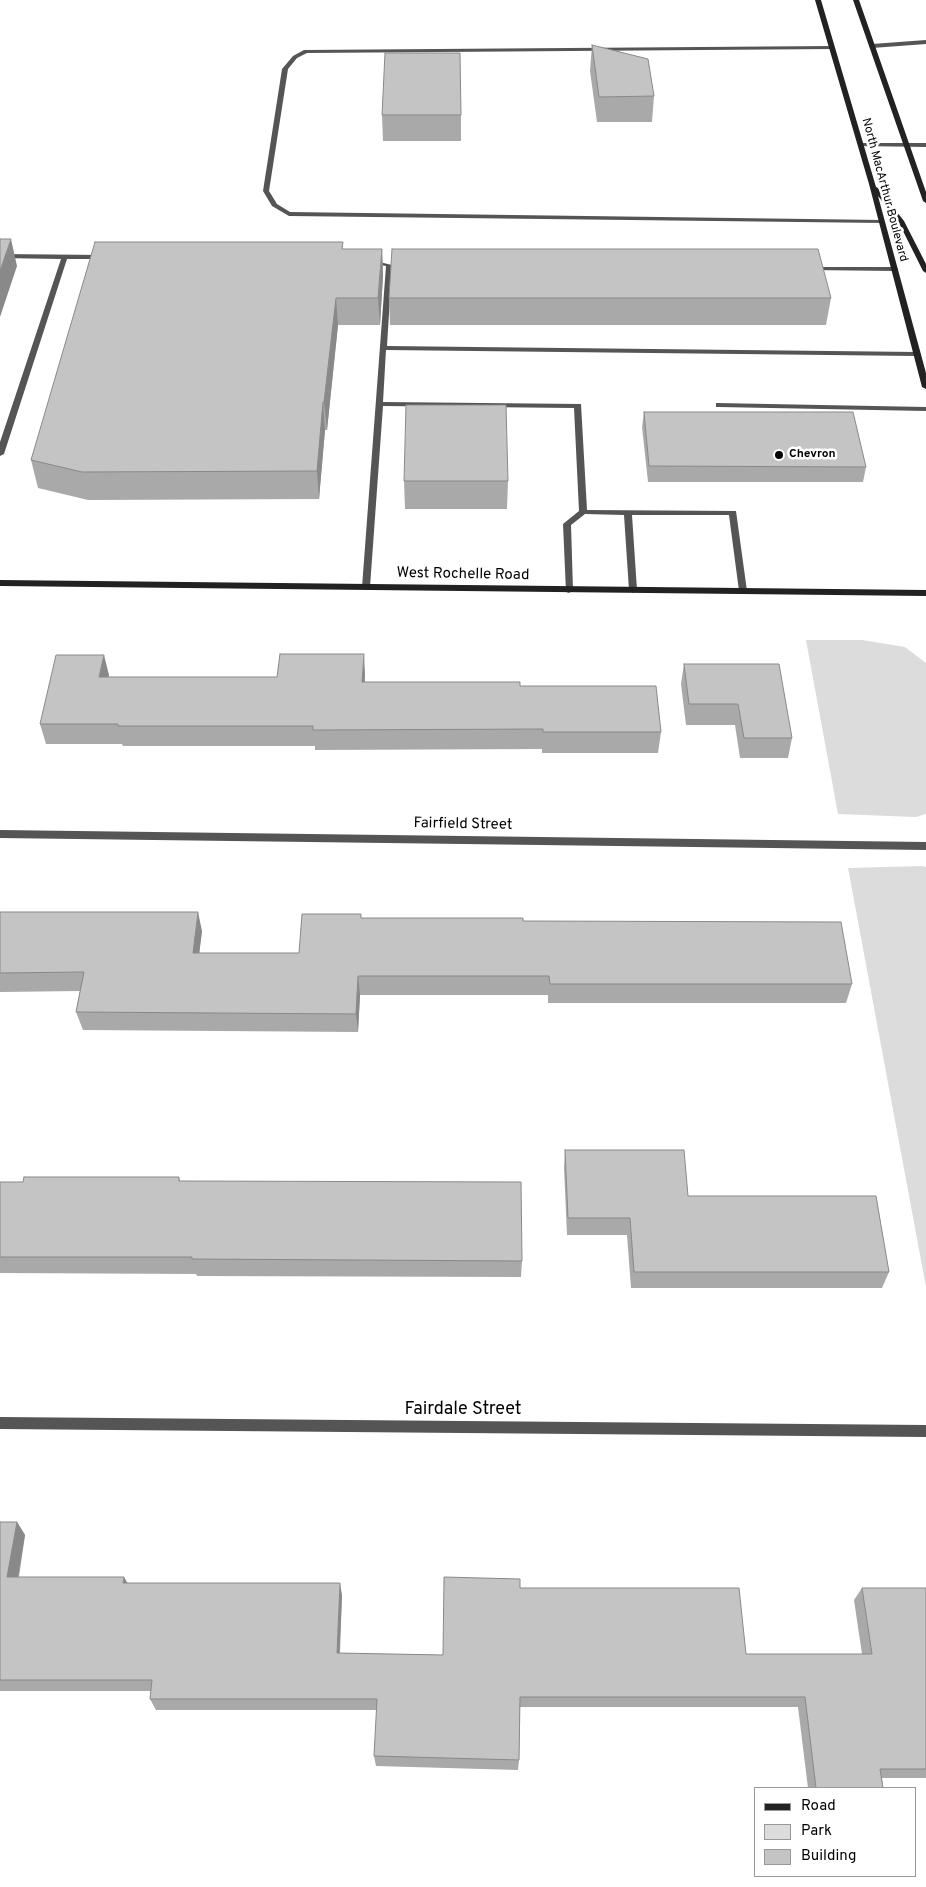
<!DOCTYPE html>
<style>
body{margin:0}
#map{position:relative;width:926px;height:1887px;overflow:hidden;background:#fff;font-family:Overpass,sans-serif}
canvas{display:block}
.legend{position:absolute;left:754px;top:1787px;width:162px;height:90px;box-sizing:border-box;background:#fff;border:1px solid #999;margin:0;padding:6px 9px;list-style:none;font-size:15px;color:#000}
.legend li{display:flex;align-items:center;gap:10px;height:25px}
.legend b{width:25px;border:1px solid #999}
</style>
<div id="map">
<canvas width="926" height="1887"></canvas>
<ul class="legend">
<li><b style="height:6px;background:#222"></b>Road</li>
<li><b style="height:14px;background:#dcdcdc"></b>Park</li>
<li><b style="height:14px;background:#c4c4c4"></b>Building</li>
</ul>
</div>
<script>
const g = document.querySelector('canvas').getContext('2d');
g.lineJoin = 'round';
function fill(path, color) { g.fillStyle = color; g.fill(path, 'evenodd'); }
const poly = rows => new Path2D(rows.map(r => 'M' + r).join(''));
function strokePath(path, color, width, dash) { g.strokeStyle = color; g.lineWidth = width; g.lineCap = dash ? 'butt' : 'round'; g.setLineDash(dash || []); g.stroke(path); }
function write(font, color, halo, rows, align = 'center') {
  g.font = font + ' Overpass,sans-serif'; g.lineWidth = 5; g.setLineDash([]); g.textBaseline = 'middle'; g.strokeStyle = halo; g.fillStyle = color; for (const [text, x, y, turn = 0] of rows) {
    g.save(); g.translate(x, y); g.rotate((+turn || 0) * Math.PI / 180); g.textAlign = isNaN(turn) ? turn : align; if (halo) g.strokeText(text, 0, 0); g.fillText(text, 0, 0); g.restore();
  }
}
fill(poly([
 [806,640,862,640,905,647,926,663,926,814,916,817,838,814],
 [922,866,926,867,926,1287,848,868]
]), '#dcdcdc');
fill(poly([
 [926,40,926,44,872,48,869,46,872,44,926,40],
 [832,46,834,47,834,49,307,53,297,58,288,69,269,191,277,204,290,212,882,220,885,222,884,223,289,216,272,206,263,191,282,69,293,56,304,50,832,46],
 [0,254,104,255,107,257,104,259,67,259,4,454,0,456,0,442,61,259,0,258,0,254],
 [371,260,392,265,387,346,917,352,921,354,917,356,386,350,383,402,581,404,587,510,736,511,747,591,743,594,739,591,729,515,632,515,637,590,633,593,629,590,624,515,585,514,571,525,573,590,569,593,566,592,563,524,579,511,574,408,383,406,370,587,366,590,362,587,386,266,369,263,369,261,371,260],
 [810,267,895,267,898,269,895,271,808,270,808,268,810,267],
 [716,403,926,407,926,411,719,407,716,407,716,403]
]), '#555');
fill(poly([
 [861,143,926,143,926,147,859,146,858,145,861,143],
 [0,830,926,842,926,850,0,838,0,830],
 [0,1417,926,1425,926,1437,0,1429,0,1417]
]), '#555');
fill(poly([
 [815,0,821,0,876,187,878,188,904,221,926,264,926,273,923,271,898,221,878,196,926,373,926,389,922,387,869,184,815,0],
 [853,0,859,0,926,192,926,203,923,201,853,0],
 [0,580,926,590,926,596,0,586,0,580]
]), '#222');
fill(poly([
 [592,45,654,96,652,122,597,122,590,71],
 [382,115,461,115,461,141,383,141],
 [343,249,382,249,383,276,380,325,338,325,327,430,325,430,319,499,88,500,38,488,31,460],
 [389,298,831,298,826,325,390,325],
 [644,412,866,467,863,482,648,482,642,427],
 [404,481,508,481,507,509,405,509],
 [684,664,792,738,788,758,740,758,735,725,686,725,681,684],
 [365,674,365,682,520,686,661,732,658,753,542,753,542,749,315,750,315,746,123,746,122,744,46,744,40,724,109,675,108,677,277,677],
 [0,912,202,931,199,953,299,953,361,914,361,918,523,921,852,984,846,1003,548,1003,548,995,360,995,358,1032,83,1030,76,1012,80,991,0,992],
 [565,1150,688,1196,889,1272,882,1288,631,1288,627,1235,567,1235,564,1168],
 [179,1177,180,1181,522,1261,521,1277,197,1276,196,1274,0,1273,0,1182,23,1182],
 [0,1522,17,1522,25,1535,19,1577,342,1595,340,1653,443,1655,520,1588,746,1654,862,1654,854,1600,862,1588,926,1588,926,1778,882,1778,883,1788,808,1788,798,1707,520,1707,519,1760,518,1770,376,1766,374,1756,377,1710,156,1710,150,1699,151,1691,0,1691]
]), '#a9a9a9');
fill(poly([
 [11,239,17,266,0,317,0,271],
 [382,249,383,276,380,325,378,298],
 [336,298,338,325,327,430,324,402],
 [323,402,325,430,319,499,317,471],
 [364,654,365,674,364,702,362,682],
 [104,655,109,675,104,697,99,677],
 [198,912,202,931,197,972,193,953],
 [358,976,360,995,358,1032,356,1014],
 [17,1522,25,1535,16,1589,7,1577],
 [124,1577,131,1589,123,1583],
 [340,1583,342,1595,339,1664,337,1653]
]), '#898989');
const building = poly([
 [592,45,648,59,654,96,599,97,592,45],
 [385,53,460,53,461,115,382,115,385,53],
 [0,239,11,239,0,271,0,239],
 [95,242,343,242,342,249,382,249,378,298,336,298,324,402,323,402,317,471,82,472,31,460,95,242],
 [392,249,818,249,831,298,389,298,392,249],
 [406,405,506,405,508,481,404,481,406,405],
 [644,412,853,412,866,467,649,466,644,412],
 [280,654,364,654,362,682,520,682,520,686,656,686,661,732,543,732,543,729,313,730,313,726,118,726,118,724,40,724,56,655,104,655,99,677,277,677,280,654],
 [684,664,779,664,792,738,744,738,738,704,689,704,684,664],
 [0,912,198,912,193,953,299,953,302,914,361,914,361,918,523,918,523,921,841,922,852,984,550,984,549,976,358,976,356,1014,76,1012,84,972,0,973,0,912],
 [565,1150,684,1150,688,1196,876,1196,889,1272,634,1272,630,1218,568,1218,565,1150],
 [24,1177,179,1177,179,1181,521,1182,522,1261,192,1259,192,1257,0,1257,0,1182,23,1182,24,1177],
 [0,1522,17,1522,7,1577,124,1577,123,1583,340,1583,337,1653,443,1655,444,1577,520,1579,520,1588,739,1588,746,1654,872,1654,862,1588,926,1588,926,1769,880,1769,883,1788,816,1788,805,1697,520,1697,519,1760,374,1756,377,1699,150,1699,152,1680,0,1680,0,1522]
]);
fill(building, '#c4c4c4');
strokePath(building, '#898989', 1);
for (const [x, y, r, color] of [
 [779,455,5,"#000"]
]) { const dot = new Path2D(); dot.arc(x, y, r, 0, 2 * Math.PI); g.fillStyle = color; g.fill(dot); strokePath(dot, '#fff', 2); }
write('12px', '#000', '#fff', [
 ["North MacArthur Boulevard",884,190,75]
]);
write('bold 12px', '#000', '#fff', [
 ["Chevron",789,455]
], 'left');
write('15px', '#000', '#fff', [
 ["West Rochelle Road",463,575,1],
 ["Fairfield Street",463,825,1]
]);
write('18px', '#000', '#fff', [
 ["Fairdale Street",463,1410]
]);
</script>
